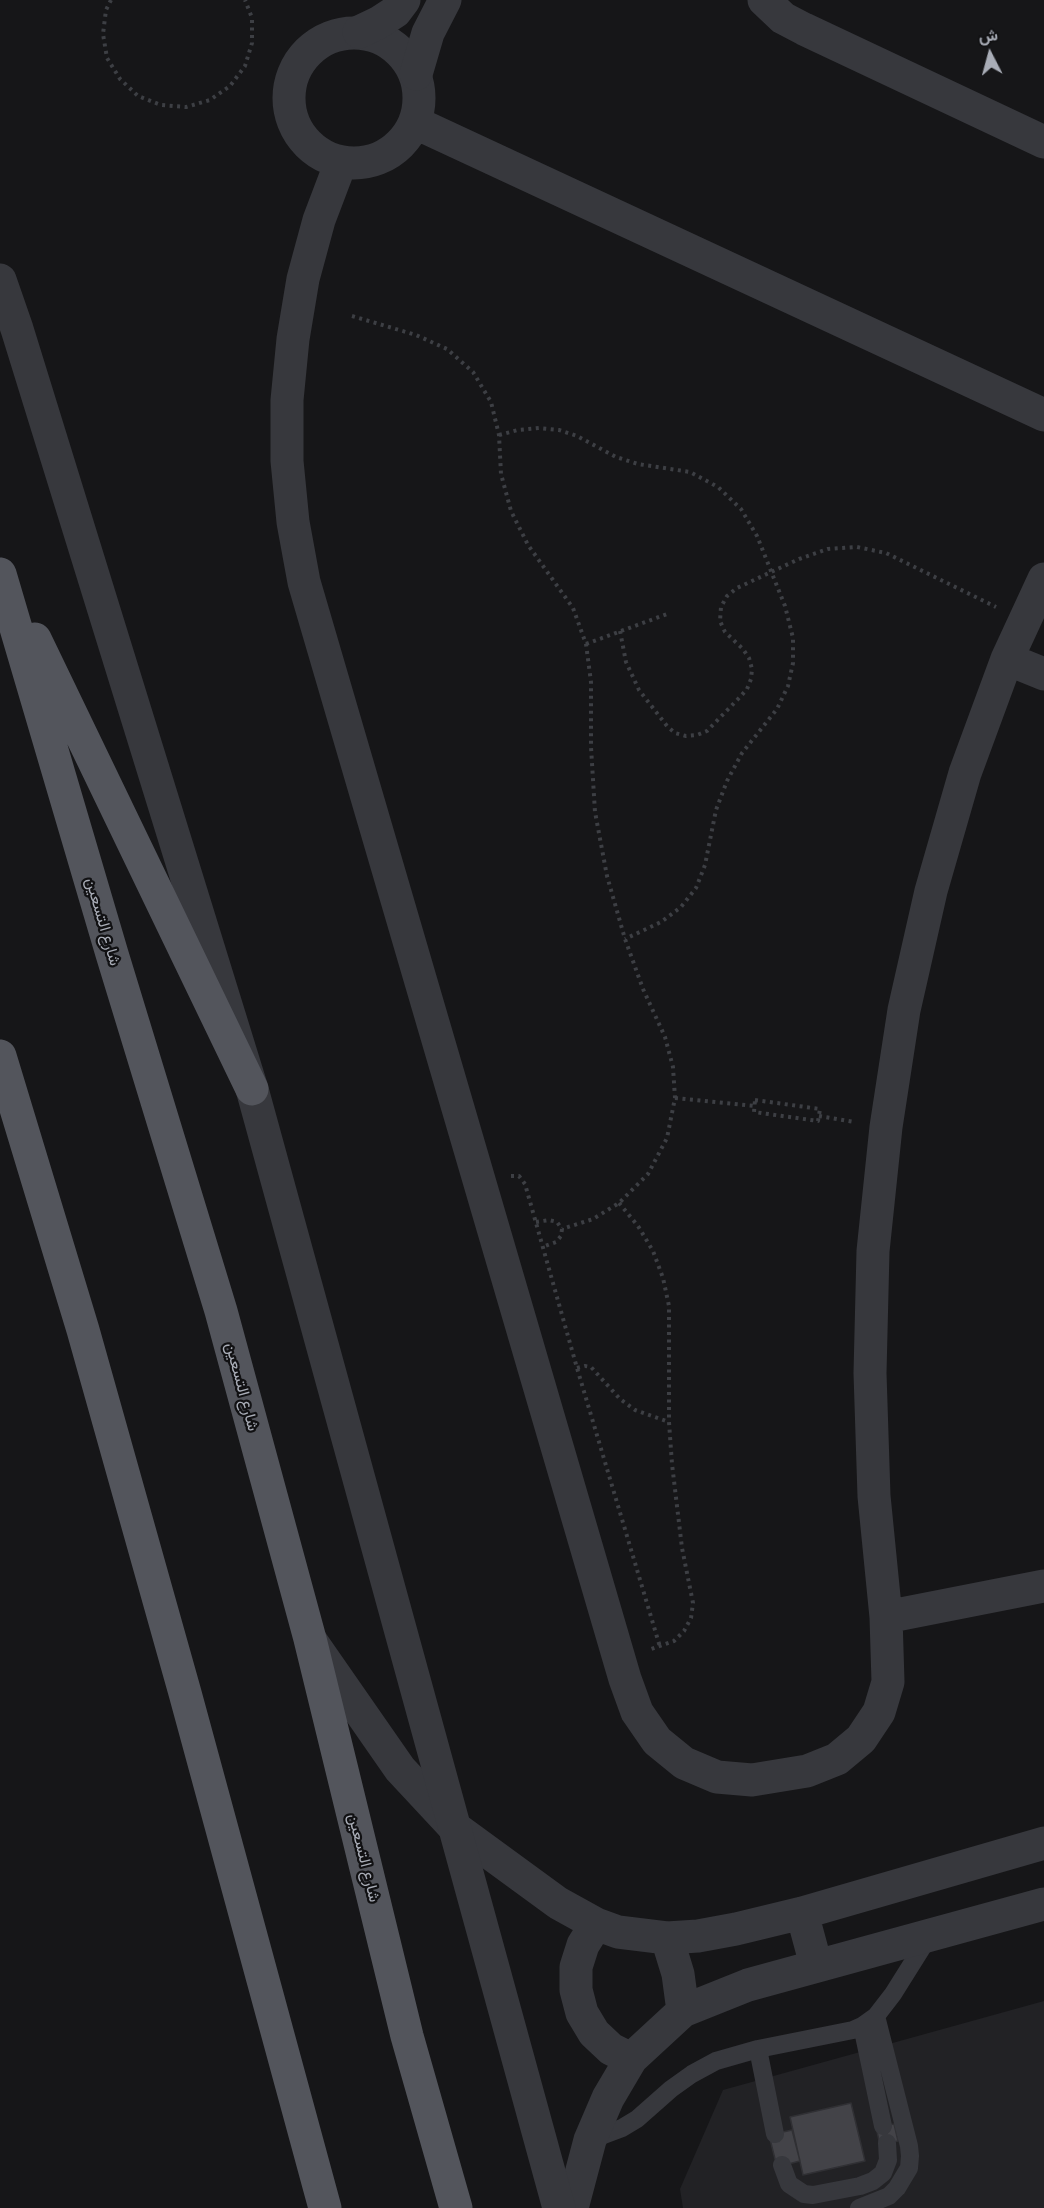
<!DOCTYPE html>
<meta charset="utf-8">
<style>
body{margin:0}
#map{position:relative;width:1044px;height:2208px;overflow:hidden;background:#161618;font-family:Roboto,Vazirmatn,sans-serif}
canvas{display:block}
.north{position:absolute;left:960px;top:24px;width:60px;height:60px;-webkit-text-stroke:4px #111113;paint-order:stroke;rotate:354deg;font-size:16px;font-weight:700;line-height:24px;text-align:center;color:#a9adb7}
.north::after{content:'';display:block;margin:auto;width:21px;height:27px;background:#a9adb7;clip-path:polygon(50% 0,100% 100%,50% 72%,0 100%)}
</style>
<div id="map">
<canvas width="1044" height="2208"></canvas>
<div class="north">ش</div>
</div>
<script>
const g = document.querySelector('canvas').getContext('2d');
g.lineJoin = 'round';
function fill(path, color) { g.fillStyle = color; g.fill(path, 'evenodd'); }
const poly = rows => new Path2D(rows.map(r => 'M' + r).join(''));
function strokePath(path, color, width, dash) { g.strokeStyle = color; g.lineWidth = width; g.lineCap = dash ? 'butt' : 'round'; g.setLineDash(dash || []); g.stroke(path); }
function write(font, color, halo, rows, align = 'center') {
  g.font = font + ' Roboto,Vazirmatn,sans-serif'; g.lineWidth = 4.5; g.setLineDash([]); g.textBaseline = 'middle'; g.strokeStyle = halo; g.fillStyle = color; for (const [text, x, y, turn = 0] of rows) {
    g.save(); g.translate(x, y); g.rotate((+turn || 0) * Math.PI / 180); g.textAlign = isNaN(turn) ? turn : align; if (halo) g.strokeText(text, 0, 0); g.fillText(text, 0, 0); g.restore();
  }
}
fill(poly([
 [1044,2001,1044,2208,683,2208,680,2189,723,2090]
]), '#222225');
const building = poly([
 [851,2103,865,2161,803,2175,790,2117,851,2103],
 [894,2124,898,2141,880,2145,876,2127,894,2124],
 [792,2130,800,2161,777,2167,769,2135,792,2130]
]);
fill(building, '#434348');
strokePath(building, '#303034', 1.5);
strokePath(poly([
 [111,0,106,10,103,34,107,58,120,79,138,96,161,105,186,107,210,100,230,86,245,66,252,43,252,18,245,0],
 [352,316,416,335,447,349,473,372,491,402,499,435,501,474,511,511,528,545,573,608,586,644,591,682,591,747,595,812,607,876,625,939,643,989,665,1037,673,1067,675,1098,667,1138,648,1174,619,1203,593,1219,562,1229],
 [499,435,518,430,539,428,559,430,577,436,616,457,638,464,690,472,718,487,741,509,757,536,785,606,793,638,793,663,788,686,777,709,742,753,727,781,716,810,705,865,696,888,681,907,661,922,625,939],
 [620,631,626,662,639,690,667,726,675,733,686,736,697,735,707,731,740,697,747,689,751,679,752,669,749,658,743,649,725,632,720,621,721,607,727,596,737,588,799,559,828,549,857,547,886,553,996,607],
 [586,644,667,614],
 [675,1098,754,1106],
 [755,1100,820,1109,818,1121,754,1112,755,1100],
 [819,1116,854,1122],
 [511,1176,519,1176,525,1184,577,1368,660,1647],
 [619,1203,638,1226,653,1251,663,1278,669,1306,669,1422,672,1464,682,1548,693,1603,691,1618,684,1631,674,1641,651,1649],
 [536,1222,549,1220,557,1222,562,1229,561,1236,556,1242,542,1247],
 [577,1368,585,1366,591,1367,620,1399,635,1410,669,1422]
]), '#3d3f44', 4, [3, 4.5]);
strokePath(poly([
 [862,2026,883,2126],
 [758,2049,775,2134],
 [590,2140,622,2128,637,2119,671,2089,692,2074,716,2061,758,2049,853,2030,862,2026,876,2016,893,1994,930,1935],
 [782,2165,789,2184,804,2194,813,2195,860,2186,873,2181,883,2173,888,2160,887,2143],
 [859,2208,889,2196,897,2188,909,2168,910,2156,909,2146,876,2016]
]), '#37383d', 18);
strokePath(poly([
 [764,0,783,18,804,29,1044,142],
 '289 98a65 65 0 1 1 130 0a65 65 0 1 1-130 0Z',
 [416,123,1044,415],
 [341,162,319,220,303,279,293,339,287,400,287,461,293,522,304,582,625,1679,637,1712,657,1741,684,1763,717,1777,752,1780,807,1771,837,1759,861,1739,879,1712,888,1682,886,1617,874,1496,870,1373,873,1251,886,1127,904,1010,931,891,965,773,1007,659,1044,579],
 [1007,659,1044,674],
 [886,1617,1044,1586],
 [311,1641,400,1769,454,1827,558,1903,596,1924,618,1932,667,1938,698,1936,736,1929,802,1913,1044,1843],
 [802,1913,816,1965],
 [596,1924,583,1945,576,1967,576,1990,582,2013,594,2033,611,2049,631,2059],
 [667,1938,678,1974,683,2011],
 [572,2208,590,2140,608,2098,631,2059,683,2011,748,1985,1044,1904]
]), '#37383d', 33);
strokePath(poly([
 [359,32,378,23,395,12,404,0],
 [416,74,428,33,445,0],
 [0,280,17,329,252,1089,559,2208]
]), '#37383d', 33);
strokePath(poly([
 [0,574,112,954,221,1311,310,1639,407,2036,456,2208],
 [35,639,252,1089],
 [0,1056,83,1330,185,1693,325,2208]
]), '#53555c', 33);
write('16px', '#a9adb7', '#111113', [
 ["شارع التسعين",102,922,74],
 ["شارع التسعين",241,1387,75],
 ["شارع التسعين",363,1858,76]
]);
</script>
